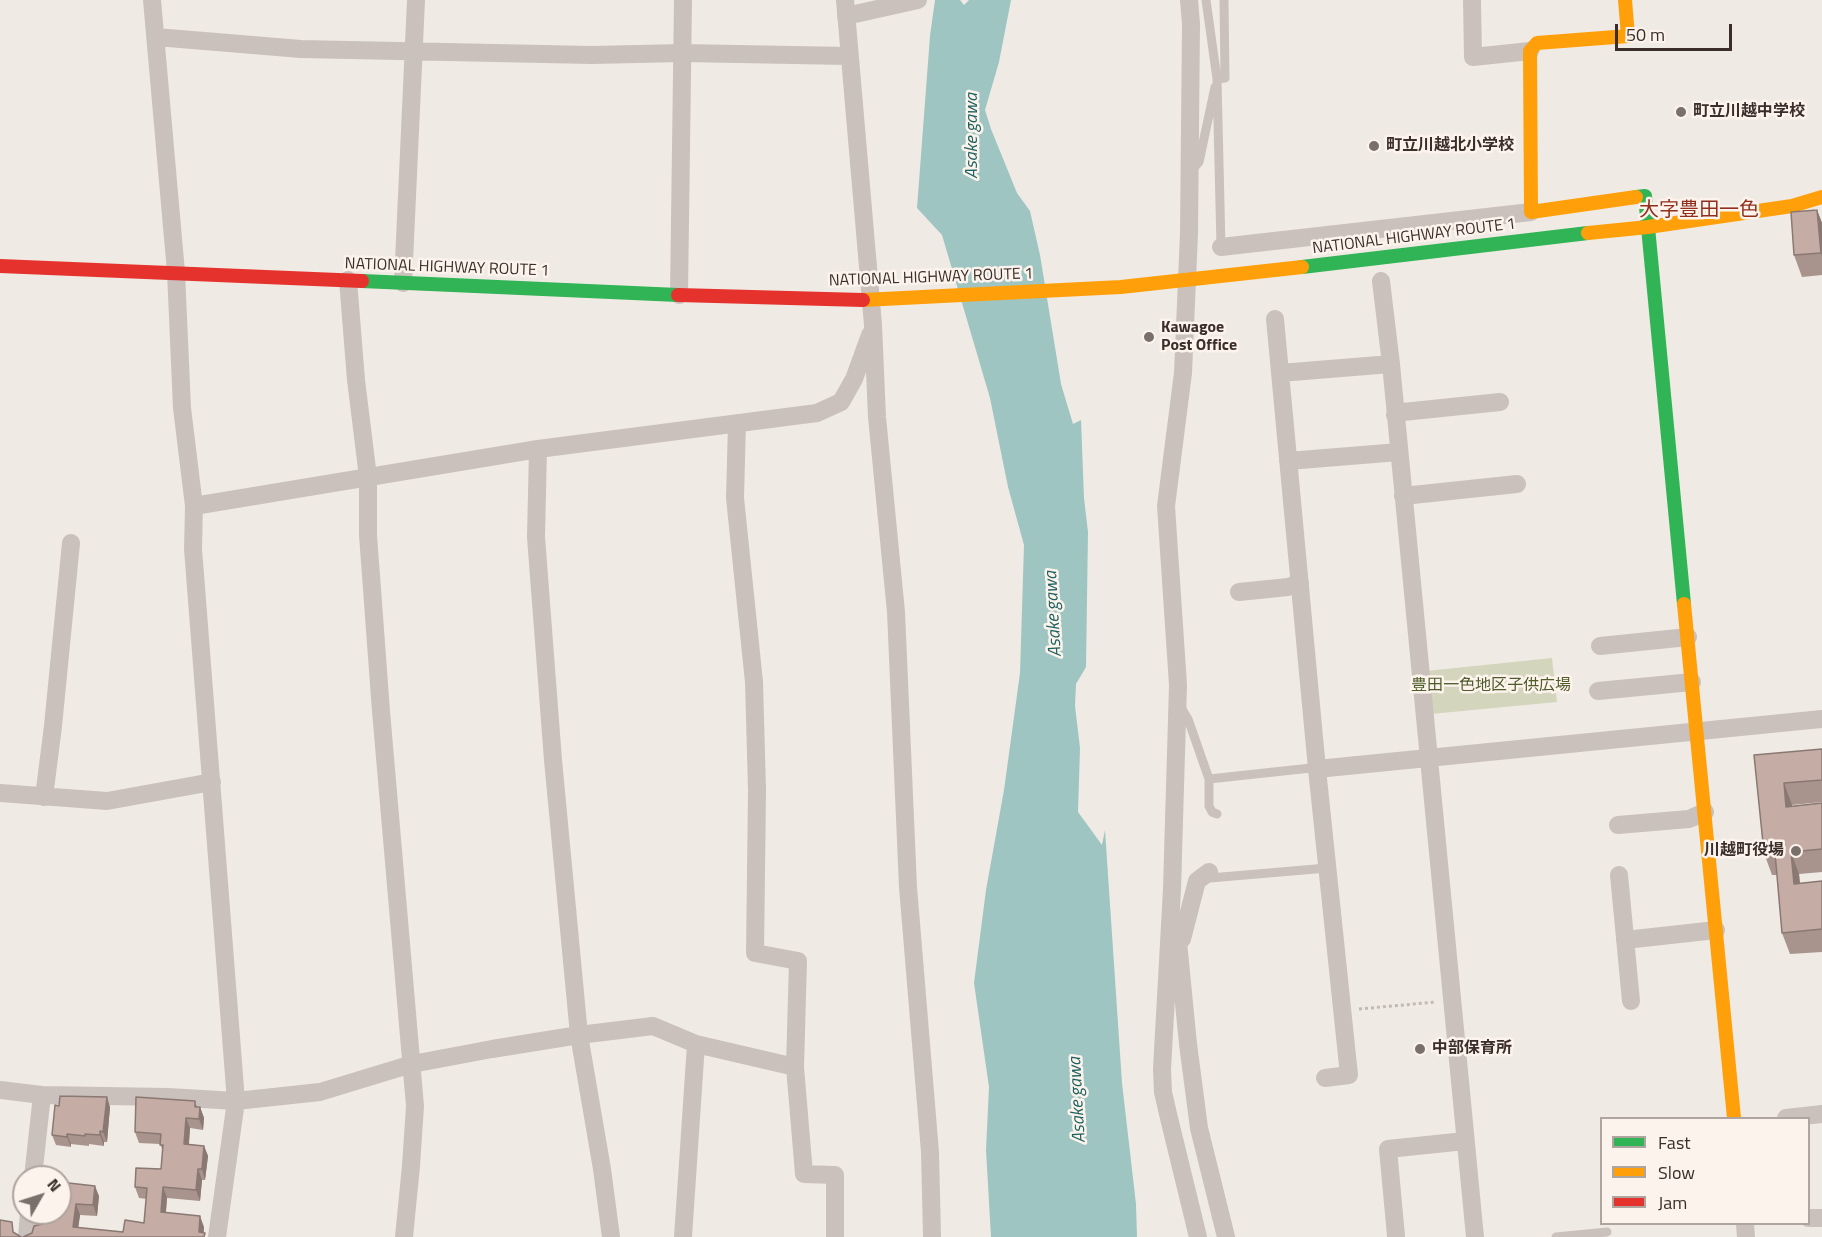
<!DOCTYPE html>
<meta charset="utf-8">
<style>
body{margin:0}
#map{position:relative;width:1822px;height:1237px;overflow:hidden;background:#f0eae4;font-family:"Titillium Web",sans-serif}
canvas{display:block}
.legend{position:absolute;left:1600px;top:1117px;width:210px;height:108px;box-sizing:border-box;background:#fcf3ec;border:2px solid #afa49e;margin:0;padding:8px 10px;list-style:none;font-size:18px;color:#3b2e2a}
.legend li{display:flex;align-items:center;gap:12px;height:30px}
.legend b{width:30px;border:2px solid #afa49e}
.north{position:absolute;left:12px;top:1165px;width:60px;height:60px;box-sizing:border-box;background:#fcf3ec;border:2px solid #afa49e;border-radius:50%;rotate:51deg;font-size:16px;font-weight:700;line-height:24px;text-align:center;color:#3b2e2a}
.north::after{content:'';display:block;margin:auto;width:21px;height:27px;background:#7a706b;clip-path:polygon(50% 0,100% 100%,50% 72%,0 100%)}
.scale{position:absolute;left:1615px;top:24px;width:117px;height:27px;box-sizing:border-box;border:3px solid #3b2e2a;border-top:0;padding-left:8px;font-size:18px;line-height:21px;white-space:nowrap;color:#3b2e2a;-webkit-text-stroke:4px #fcf3ec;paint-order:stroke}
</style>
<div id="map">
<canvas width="1822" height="1237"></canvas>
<ul class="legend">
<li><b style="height:8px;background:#30b455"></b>Fast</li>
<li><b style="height:8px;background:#ff9f0a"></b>Slow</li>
<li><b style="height:8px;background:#e5322d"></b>Jam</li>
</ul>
<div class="north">N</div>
<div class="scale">50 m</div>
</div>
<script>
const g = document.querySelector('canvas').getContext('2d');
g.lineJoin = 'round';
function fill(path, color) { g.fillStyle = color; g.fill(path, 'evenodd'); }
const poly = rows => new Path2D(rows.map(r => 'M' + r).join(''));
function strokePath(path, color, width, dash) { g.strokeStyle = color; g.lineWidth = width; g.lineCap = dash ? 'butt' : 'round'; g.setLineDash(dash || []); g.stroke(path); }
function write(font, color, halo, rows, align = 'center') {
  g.font = font + ' "Titillium Web","Noto Sans JP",sans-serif'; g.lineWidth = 5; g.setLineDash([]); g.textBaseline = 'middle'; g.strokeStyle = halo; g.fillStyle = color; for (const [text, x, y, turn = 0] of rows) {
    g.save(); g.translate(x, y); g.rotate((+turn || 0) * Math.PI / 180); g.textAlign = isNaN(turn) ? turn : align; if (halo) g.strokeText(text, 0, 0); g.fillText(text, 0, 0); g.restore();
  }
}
fill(poly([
 [1552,658,1557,702,1431,714,1426,671]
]), '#d3d6bd');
fill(poly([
 [935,0,960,0,964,5,969,0,1011,0,999,62,985,110,991,129,1017,193,1030,211,1040,255,1061,384,1073,424,1081,420,1084,498,1088,532,1086,667,1076,684,1075,706,1080,748,1078,812,1102,845,1105,830,1122,1083,1136,1204,1137,1237,991,1237,986,1150,989,1087,974,983,986,890,1004,790,1020,673,1024,545,1008,487,990,398,942,235,917,208,930,36]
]), '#9ec5c1');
strokePath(poly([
 [1359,1009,1436,1002]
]), '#c2bab5', 3, [3, 3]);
strokePath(poly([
 [1206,0,1217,79,1225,78,1224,0],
 [1217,79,1221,247],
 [1191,171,1199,162,1215,87],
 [1180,706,1188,719,1209,779,1209,806,1212,812,1217,814],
 [1209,779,1311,768,1317,769],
 [1210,878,1327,868],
 [1556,1237,1607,1232]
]), '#cac1bc', 9);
strokePath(poly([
 [152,0,176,272,182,408,194,506,193,549,236,1101,217,1237],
 [845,0,873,325,877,417,896,612,908,887,930,1152,932,1237],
 [1189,0,1191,24,1189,233,1183,373,1166,506,1178,685,1172,889,1162,1069,1163,1092,1168,1114,1198,1237],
 [1472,0,1473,57,1530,51],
 [846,16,918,0],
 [156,37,301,49,592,55,682,53,849,56],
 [1221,247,1531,212],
 [348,280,356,380,368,477,368,535,381,711,415,1106,411,1166,404,1237],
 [1381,281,1391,364,1475,1237],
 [403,283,416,0],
 [679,295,683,0],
 [1275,319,1317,769,1349,1075,1325,1078],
 [1280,373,1391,364],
 [1395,415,1403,412,1500,402],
 [737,423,735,498,754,682,757,790,755,953,798,961,795,1067,804,1174,835,1175,835,1237],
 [538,449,536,537,553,760,579,1035,602,1169,611,1237],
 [1288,461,1399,452],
 [1403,496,1517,484],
 [194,506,538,449,817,413,841,402,854,379,870,335],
 [1239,592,1288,587,1300,583],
 [1600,646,1688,637],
 [1598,691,1692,682],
 [1317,769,1822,719],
 [0,793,107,801,212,782],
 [44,797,53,726,71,543],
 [1618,825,1689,819,1705,812],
 [1619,875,1631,1001],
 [1173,939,1178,942,1188,1044,1199,1128,1226,1237],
 [1625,940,1716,930],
 [1178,942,1182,939,1197,881,1209,872],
 [0,1090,42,1095,168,1097,236,1101,320,1092,412,1064,492,1049,579,1035,653,1026,696,1044,795,1067],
 [1786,1118,1822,1114],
 [33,1177,42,1095],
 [1808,1218,1822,1218],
 [1745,1224,1746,1237],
 [1396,1236,1388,1149,1465,1141],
 [27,1237,29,1213],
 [683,1237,696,1044]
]), '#cac1bc', 18);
strokePath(poly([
 [1636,197,1645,196,1684,604],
 [1302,267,1588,233],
 [362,281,678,295]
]), '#30b455', 14);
strokePath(poly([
 [1625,0,1628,36,1537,43,1530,51,1531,212,1636,197],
 [1588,233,1648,227,1792,206,1822,197],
 [863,300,1121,287,1302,267],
 [1684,604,1734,1118]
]), '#ff9f0a', 14);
strokePath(poly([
 [0,266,362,281],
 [678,295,863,300]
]), '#e5322d', 14);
fill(poly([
 [1817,210,1822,223,1822,275,1802,277,1794,255],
 [1822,749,1822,802,1792,805,1792,806,1822,803,1822,872,1799,874,1800,884,1822,881,1822,952,1790,954,1782,933,1777,875,1772,875,1764,853,1754,755],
 [195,1101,197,1107,200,1107,204,1118,203,1130,190,1128,189,1144,204,1146,208,1156,205,1180,202,1180,200,1201,167,1198,166,1212,204,1227,204,1233,32,1233,42,1224,60,1182,99,1196,97,1216,80,1215,78,1228,123,1232,144,1223,147,1199,139,1198,135,1187,161,1169,163,1151,160,1144,139,1143,135,1132],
 [110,1107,107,1142,104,1142,104,1146,89,1144,89,1146,71,1144,71,1147,56,1145,52,1135]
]), '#a9948d');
fill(poly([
 [1817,210,1822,223,1822,256,1821,253],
 [1784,783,1792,805,1794,828,1786,807],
 [1791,852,1799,874,1802,906,1794,884],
 [107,1097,110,1107,107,1142,103,1132],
 [200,1107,204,1118,203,1130,199,1119],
 [186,1118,190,1128,188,1154,184,1144],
 [100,1131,104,1142,104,1146,100,1135],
 [67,1134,71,1144,71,1147,67,1137],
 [204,1146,208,1156,205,1180,202,1169],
 [198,1169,202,1180,200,1201,196,1190],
 [95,1186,99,1196,97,1216,93,1205],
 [163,1187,167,1198,165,1223,161,1212],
 [76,1204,80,1215,77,1237,73,1227],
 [200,1216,204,1227,203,1237,199,1232]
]), '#8a7873');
const building = poly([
 [1817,210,1821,253,1794,255,1791,212,1817,210],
 [1822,749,1822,780,1784,783,1786,807,1822,803,1822,849,1791,852,1794,884,1822,881,1822,929,1782,933,1775,853,1764,853,1754,755,1822,749],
 [60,1096,107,1097,103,1132,100,1131,100,1135,85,1134,85,1136,67,1134,67,1137,52,1135,55,1105,59,1106,60,1096],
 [136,1097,195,1101,195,1107,200,1107,199,1119,186,1118,184,1144,204,1146,202,1169,198,1169,196,1190,163,1187,161,1212,200,1216,199,1232,205,1233,204,1237,23,1237,32,1233,34,1226,42,1224,43,1213,60,1213,60,1182,95,1186,93,1205,76,1204,73,1227,123,1232,125,1220,144,1223,147,1188,135,1187,136,1168,161,1169,163,1145,160,1145,161,1134,135,1132,136,1097],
 [0,1220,12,1222,13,1232,21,1237,0,1237,0,1220]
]);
fill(building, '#c5aca4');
strokePath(building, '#8a7873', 1.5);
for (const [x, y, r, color] of [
 [1681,112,6,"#7a706b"],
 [1374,146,6,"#7a706b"],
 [1149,337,6,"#7a706b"],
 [1796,851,6,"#7a706b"],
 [1420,1049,6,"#7a706b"]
]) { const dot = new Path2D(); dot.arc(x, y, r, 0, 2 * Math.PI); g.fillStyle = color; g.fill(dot); strokePath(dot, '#fcf3ec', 2); }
write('bold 16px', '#3b2e2a', '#fcf3ec', [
 ["町立川越中学校",1693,112],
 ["町立川越北小学校",1386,146],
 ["Kawagoe",1161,328],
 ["Post Office",1161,346],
 ["川越町役場",1784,851,"right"],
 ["中部保育所",1432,1049]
], 'left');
write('16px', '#3b2e2a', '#fcf3ec', [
 ["NATIONAL HIGHWAY ROUTE 1",1414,237,-7],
 ["NATIONAL HIGHWAY ROUTE 1",447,268,2],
 ["NATIONAL HIGHWAY ROUTE 1",931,278,-2]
]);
write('16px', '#4e5c2b', '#fcf3ec', [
 ["豊田一色地区子供広場",1491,686]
]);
write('italic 18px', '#1b6160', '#fcf3ec', [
 ["Asake gawa",973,136,-90],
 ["Asake gawa",1054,614,-93],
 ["Asake gawa",1078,1100,-93]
]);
write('20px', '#912e1c', '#fcf3ec', [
 ["大字豊田一色",1699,211]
]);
</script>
